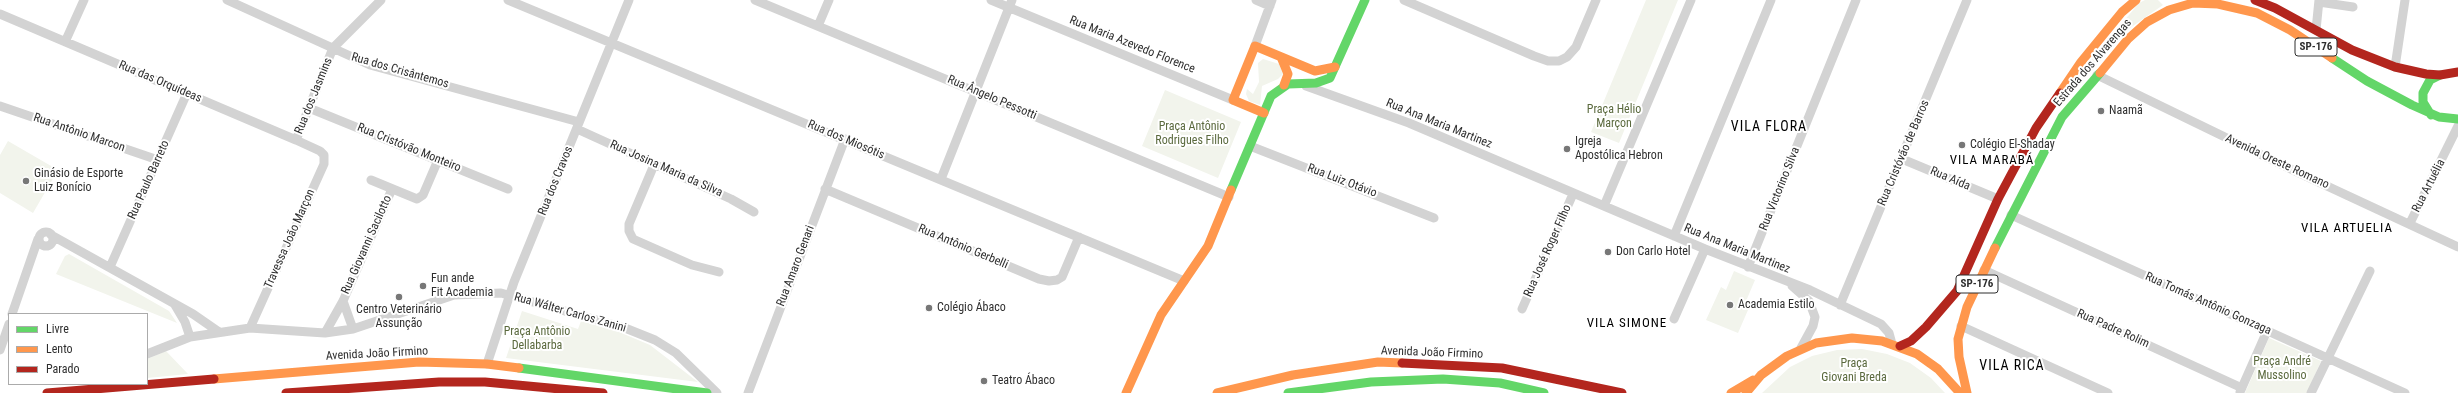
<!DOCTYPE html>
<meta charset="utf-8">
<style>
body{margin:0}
#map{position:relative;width:2458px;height:393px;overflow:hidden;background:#fff;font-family:"Roboto Condensed",sans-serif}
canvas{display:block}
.legend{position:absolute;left:8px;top:313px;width:140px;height:72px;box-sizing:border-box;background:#fff;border:1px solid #ababab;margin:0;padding:5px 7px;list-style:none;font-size:12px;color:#2e2e2e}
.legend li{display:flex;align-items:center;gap:8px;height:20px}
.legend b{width:20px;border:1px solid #ababab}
</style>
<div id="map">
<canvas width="2458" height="393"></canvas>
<ul class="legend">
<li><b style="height:5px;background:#63d668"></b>Livre</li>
<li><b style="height:5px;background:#ff974d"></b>Lento</li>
<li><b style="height:5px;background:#b3261e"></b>Parado</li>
</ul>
</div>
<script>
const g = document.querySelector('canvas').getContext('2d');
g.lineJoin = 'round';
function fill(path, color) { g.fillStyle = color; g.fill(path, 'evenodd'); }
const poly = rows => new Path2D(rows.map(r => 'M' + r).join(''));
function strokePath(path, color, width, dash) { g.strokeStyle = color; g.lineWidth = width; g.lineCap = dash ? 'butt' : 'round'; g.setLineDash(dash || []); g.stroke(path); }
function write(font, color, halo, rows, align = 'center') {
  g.font = font + ' "Roboto Condensed",sans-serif'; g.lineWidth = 4; g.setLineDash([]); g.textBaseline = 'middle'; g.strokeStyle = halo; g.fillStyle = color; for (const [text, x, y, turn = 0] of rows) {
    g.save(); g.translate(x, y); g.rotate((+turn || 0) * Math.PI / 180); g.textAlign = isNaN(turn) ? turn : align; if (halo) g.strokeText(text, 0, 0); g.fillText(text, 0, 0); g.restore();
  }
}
fill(poly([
 [1646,0,1678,0,1619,143,1591,132],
 [2145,0,2158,0,2163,5,2130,28,2089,73,2080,80,2077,77,2139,3],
 [1263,59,1279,64,1283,74,1278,79,1262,86,1260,105,1249,101,1246,94,1247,89,1253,94,1259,82,1258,63],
 [1165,90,1241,122,1218,178,1142,146],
 [8,141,58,170,33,213,0,193,0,155],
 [69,254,169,311,177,323,56,274,65,256],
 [1734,271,1755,280,1746,301,1748,310,1738,333,1706,320,1721,287,1726,290],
 [522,311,578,329,581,321,619,332,650,345,698,382,506,358],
 [2269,338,2321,361,2307,393,2245,393],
 [1862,349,1887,354,1910,363,1931,378,1945,393,1762,393,1790,367,1812,356,1837,350],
 [166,351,188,374,147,378,147,359]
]), '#f2f4ec');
strokePath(poly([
 [227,0,370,65,579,122],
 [508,0,1184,281],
 [755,0,1229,197],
 [991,0,1233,100],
 [1256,0,1270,6],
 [1404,0,1534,56,1548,61,1559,61,1567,57,1576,47,1596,0],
 [2319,2,2353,7],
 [0,14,296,140,320,151,324,155,324,164,250,328],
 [818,26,829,0],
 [2316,30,2319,0],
 [65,42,84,0],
 [1255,46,1272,0],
 [2395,67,2405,0],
 [2097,75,2299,173,2458,247],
 [1306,86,1409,123,1705,249,1810,290,1881,324,1889,333,1892,344],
 [0,106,158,160],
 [309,108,508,189],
 [577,129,731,199,754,212],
 [296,140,333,48,381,0],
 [1250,146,1434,218],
 [1902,159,1998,199],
 [654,165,629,224,629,231,633,239,692,265,719,272],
 [941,179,1012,0],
 [371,180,417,199,423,195,438,160],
 [825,189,1039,279,1049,281,1057,280,1062,277,1079,237],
 [1604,206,1691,0],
 [2011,215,2405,393],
 [2410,223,2458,126],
 '39 239a7 7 0 1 1 14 0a7 7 0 1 1-14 0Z',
 [51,235,193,314,219,332],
 [1674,236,1771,0],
 [110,267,187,93],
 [1748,267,1856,0],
 [1984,270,2242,388],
 [1792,286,1809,301,1815,317,1813,326,1801,348],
 [343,301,353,329],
 [175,305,185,322,190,337],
 [1840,305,1967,0],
 [1522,309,1573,194],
 [12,314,38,239],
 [1674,319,1705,249],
 [1961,326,2108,393],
 [325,333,343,301,392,189],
 [0,350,9,324],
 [147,354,190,337,250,328,325,333,353,329,454,295,501,293,625,328,655,340,676,353,717,393],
 [487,364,514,282,629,0],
 [2240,392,2267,331],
 [748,393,845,139],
 [2311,393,2370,271]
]), '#d3d3d3', 9);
strokePath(poly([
 [2332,58,2367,81,2412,105,2439,117,2458,119],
 [2431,115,2423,102,2423,93,2430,80,2440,75],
 [1231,190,1271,96,1288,84,1316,83,1330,78,1365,0],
 [1995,248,2062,117,2100,73],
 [519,368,707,393],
 [1288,393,1371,382,1443,379,1500,383,1544,393]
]), '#63d668', 9);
strokePath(poly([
 [1281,57,1288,74,1284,85],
 [2100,73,2128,39,2147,22,2169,10,2193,3,2218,4,2257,13,2290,30,2332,58],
 [2060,93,2081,62,2122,12,2136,0],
 [1264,113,1233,100,1255,46,1315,71,1335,67],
 [214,379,419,362,487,364,519,368],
 [1126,393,1161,315,1208,246,1231,190],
 [1217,393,1293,375,1378,362,1402,363],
 [1731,393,1753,380],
 [1746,393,1761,375,1787,356,1816,343,1852,338,1882,341,1917,354,1938,369,1960,393],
 [1967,393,1959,357,1958,339,1967,307,1995,248]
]), '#ff974d', 9);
strokePath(poly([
 [2255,0,2275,8,2352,50,2395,67,2426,74,2440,75,2458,72],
 [1900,346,1911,341,1926,327,1957,291,1998,199,2036,128,2060,93],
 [1402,363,1502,368,1622,393],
 [47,393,214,379],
 [286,393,439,382,485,382,603,393]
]), '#b3261e', 9);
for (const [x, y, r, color] of [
 [2101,111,4,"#777"],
 [1962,145,4,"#777"],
 [1567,149,4,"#777"],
 [26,181,4,"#777"],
 [1608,252,4,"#777"],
 [423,286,4,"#777"],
 [399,297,4,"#777"],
 [1730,305,4,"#777"],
 [929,308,4,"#777"],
 [984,381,4,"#777"]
]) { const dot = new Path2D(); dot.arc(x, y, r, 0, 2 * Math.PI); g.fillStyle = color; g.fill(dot); strokePath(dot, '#fff', 1.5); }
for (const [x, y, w] of [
 [2316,47,42],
 [1977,284,42]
]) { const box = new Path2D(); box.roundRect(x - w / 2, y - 9, w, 18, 3); g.fillStyle = '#fff'; g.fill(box); strokePath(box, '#2e2e2e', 1); }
write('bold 11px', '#2e2e2e', null, [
 ["SP-176",2316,47],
 ["SP-176",1977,284]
]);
write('12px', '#2e2e2e', '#fff', [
 ["Rua Maria Azevedo Florence",1132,45,22],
 ["Estrada dos Alvarengas",2093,63,-49],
 ["Rua dos Crisântemos",400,71,16],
 ["Rua das Orquídeas",160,82,23],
 ["Rua dos Jasmins",314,96,-68],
 ["Rua Ângelo Pessotti",992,98,23],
 ["Rua Ana Maria Martinez",1439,124,22],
 ["Rua Antônio Marcon",79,133,19],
 ["Rua dos Miosótis",846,140,23],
 ["Rua Cristóvão Monteiro",409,148,22],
 ["Rua Cristóvão de Barros",1904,153,-67],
 ["Avenida Oreste Romano",2277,162,25],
 ["Rua Josina Maria da Silva",666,169,24],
 ["Rua Aída",1950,179,23],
 ["Rua Paulo Barreto",149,180,-66],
 ["Rua dos Cravos",556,181,-68],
 ["Rua Luiz Otávio",1342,181,21],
 ["Rua Artuélia",2429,186,-63],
 ["Rua Victorino Silva",1780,189,-68],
 ["Travessa João Marçon",290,239,-66],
 ["Rua Giovanni Sacilotto",367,245,-66],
 ["Rua Antônio Gerbelli",963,247,23],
 ["Rua Ana Maria Martinez",1737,249,22],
 ["Rua José Roger Filho",1548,251,-66],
 ["Rua Amaro Genari",796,266,-69],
 ["Rua Tomás Antônio Gonzaga",2208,304,24],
 ["Rua Wálter Carlos Zanini",570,313,16],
 ["Rua Padre Rolim",2113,329,24],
 ["Avenida João Firmino",1432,353,2],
 ["Avenida João Firmino",377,354,-3]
]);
write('12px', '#5a693d', '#fff', [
 ["Praça Hélio",1614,110],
 ["Marçon",1614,124],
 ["Praça Antônio",1192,127],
 ["Rodrigues Filho",1192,141],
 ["Praça Antônio",537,332],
 ["Dellabarba",537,346],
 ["Praça André",2282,362],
 ["Mussolino",2282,376],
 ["Praça",1854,364],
 ["Giovani Breda",1854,378]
]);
write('12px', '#2e2e2e', '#fff', [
 ["Naamã",2109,111],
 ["Igreja",1575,142],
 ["Apostólica Hebron",1575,156],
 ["Colégio El-Shaday",1970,145],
 ["Ginásio de Esporte",34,174],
 ["Luiz Bonício",34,188],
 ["Don Carlo Hotel",1616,252],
 ["Fun ande",431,279],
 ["Fit Academia",431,293],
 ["Academia Estilo",1738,305],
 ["Colégio Ábaco",937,308],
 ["Centro Veterinário",399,310,"center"],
 ["Assunção",399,324,"center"],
 ["Teatro Ábaco",992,381]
], 'left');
g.letterSpacing = '1px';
write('13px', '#000', '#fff', [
 ["VILA MARABÁ",1992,161],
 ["VILA ARTUELIA",2347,229],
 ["VILA SIMONE",1627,324]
]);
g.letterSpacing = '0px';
g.letterSpacing = '1px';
write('14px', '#000', '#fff', [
 ["VILA FLORA",1769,127],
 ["VILA RICA",2012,366]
]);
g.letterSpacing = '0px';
</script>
